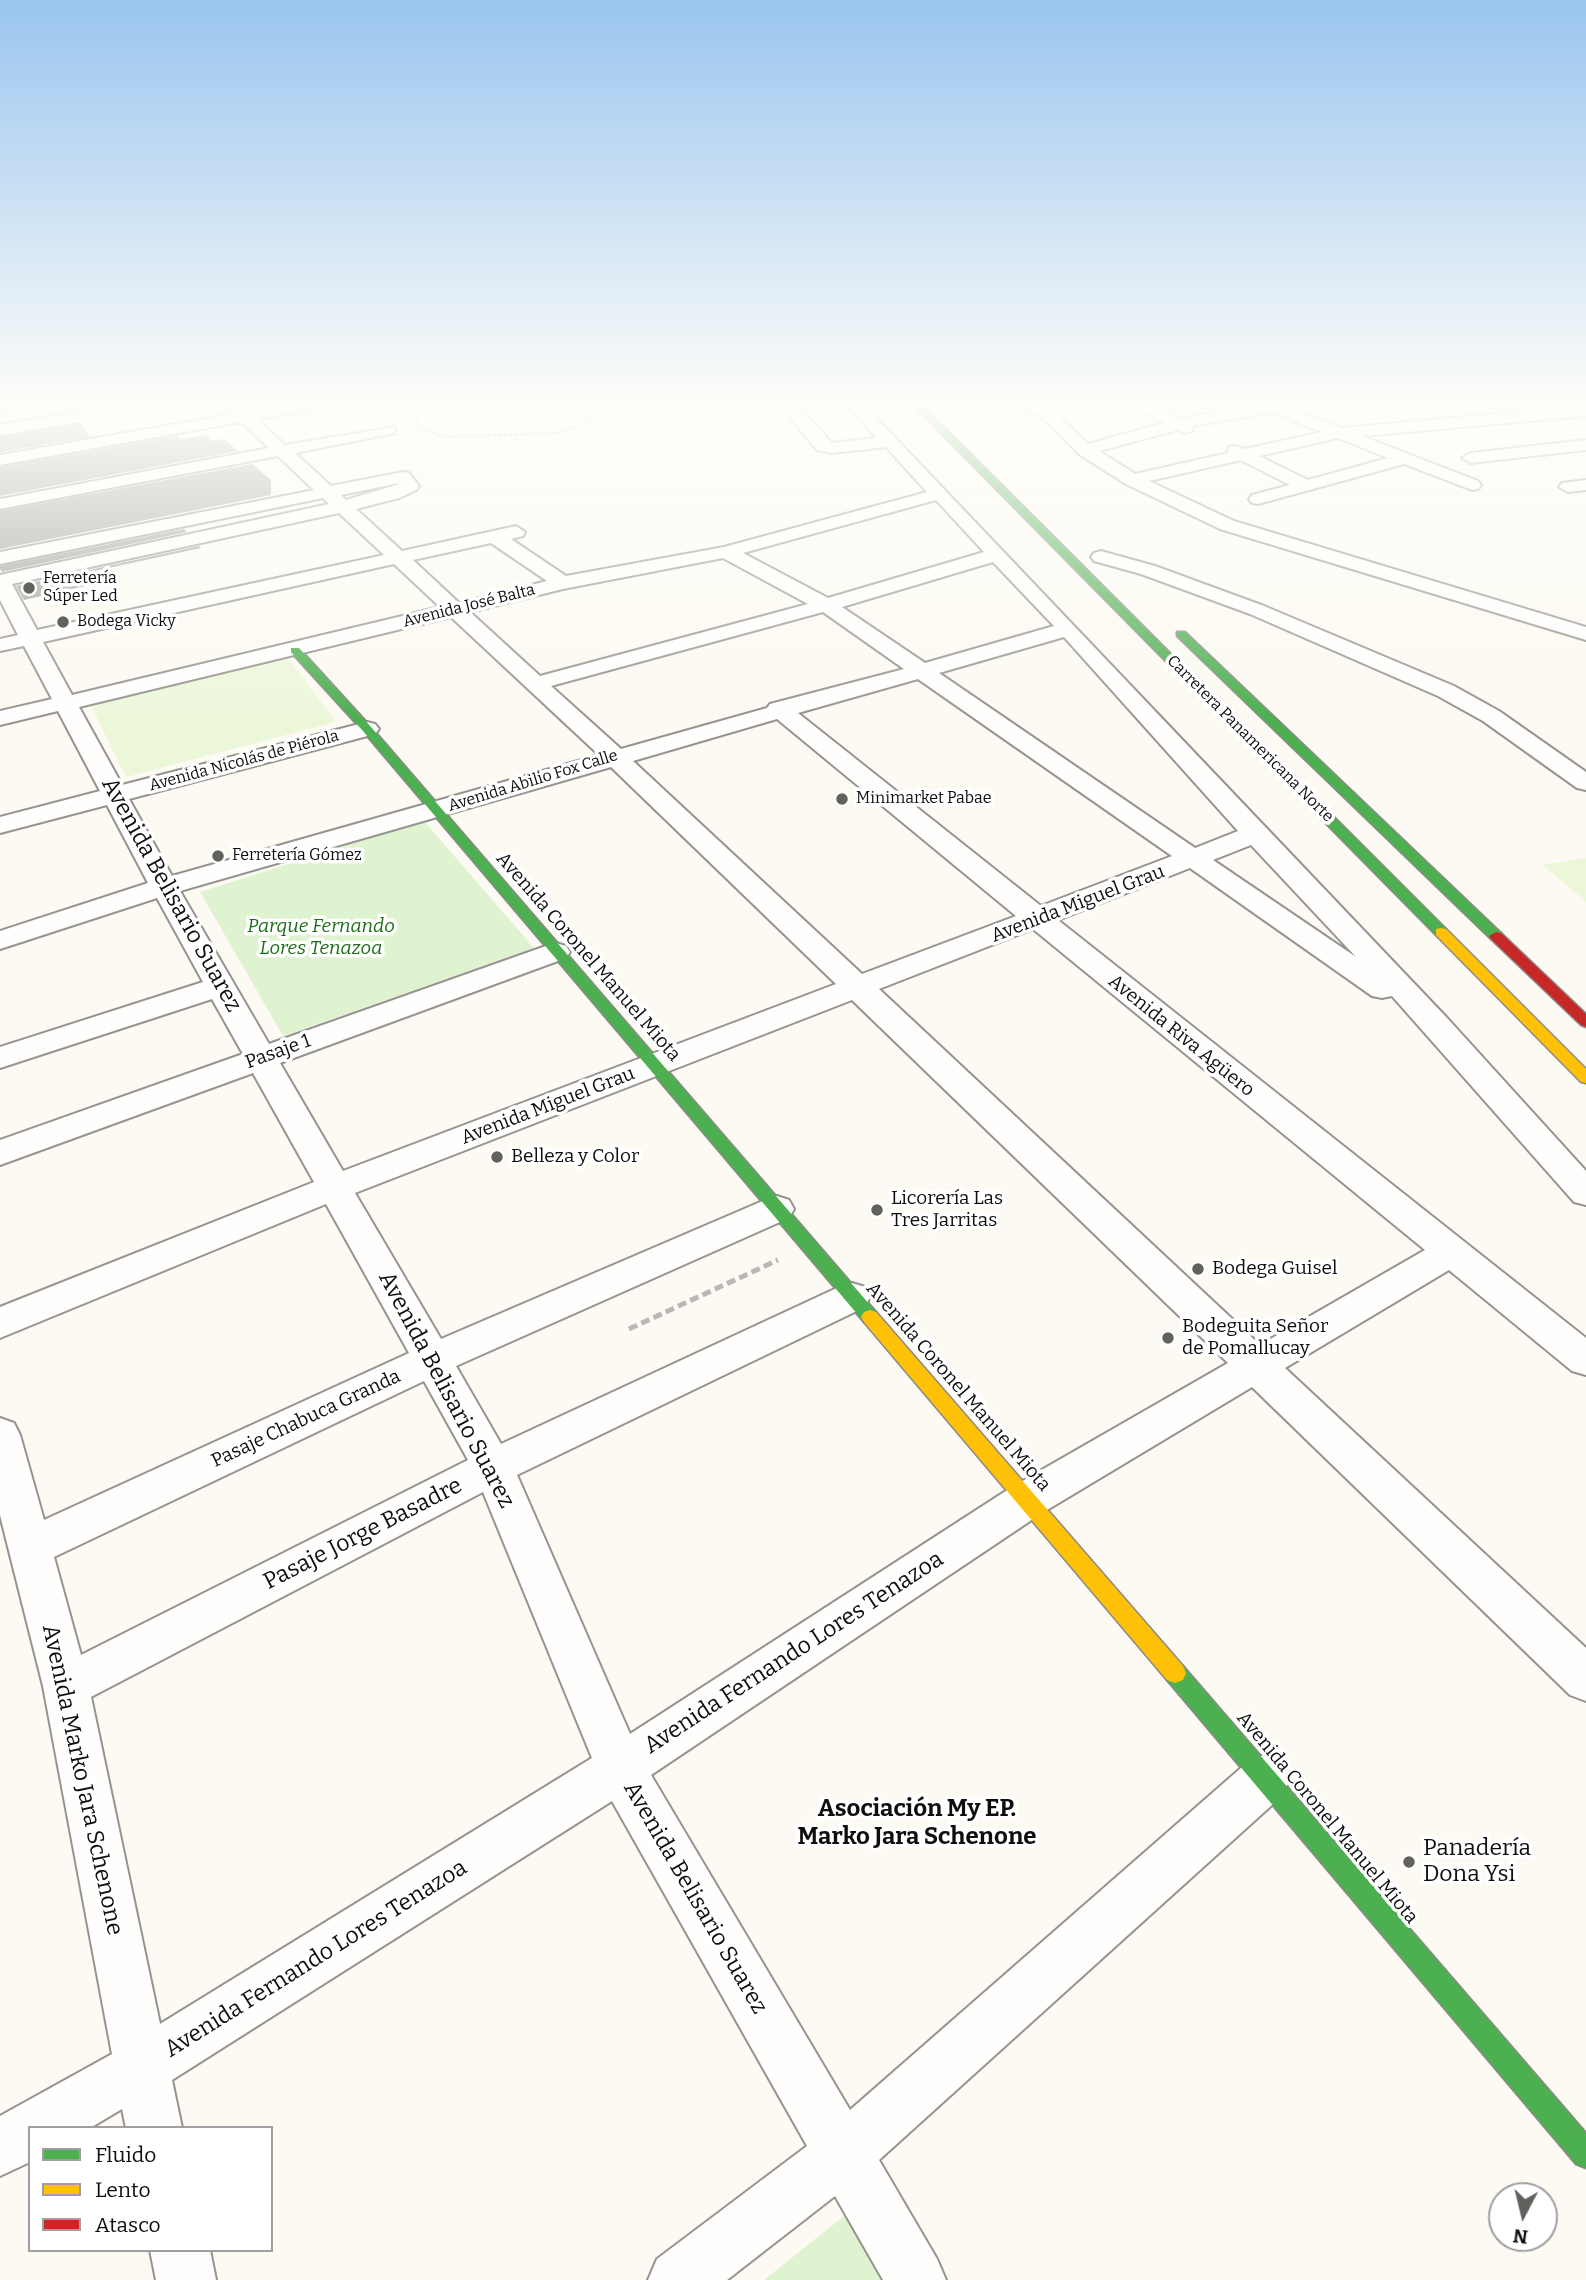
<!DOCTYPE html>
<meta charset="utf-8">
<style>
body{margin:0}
#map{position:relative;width:1586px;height:2280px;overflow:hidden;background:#fcfaf2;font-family:Bitter,serif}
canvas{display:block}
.legend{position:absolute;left:28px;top:2126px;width:245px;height:126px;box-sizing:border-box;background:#fff;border:2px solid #9f9f9f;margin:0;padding:9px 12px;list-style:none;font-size:21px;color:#0e0e0e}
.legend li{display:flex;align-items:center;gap:14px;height:35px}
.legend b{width:35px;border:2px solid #9f9f9f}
.north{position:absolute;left:1488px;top:2182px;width:70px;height:70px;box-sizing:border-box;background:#fff;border:2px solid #9f9f9f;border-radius:50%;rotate:187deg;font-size:19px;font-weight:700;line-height:28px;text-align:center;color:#0e0e0e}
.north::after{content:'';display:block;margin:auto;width:24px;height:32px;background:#61615e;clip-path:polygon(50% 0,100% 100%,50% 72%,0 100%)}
</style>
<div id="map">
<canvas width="1586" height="2280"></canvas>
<ul class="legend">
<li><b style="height:9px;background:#4caf50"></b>Fluido</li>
<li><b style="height:9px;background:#ffc107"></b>Lento</li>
<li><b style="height:9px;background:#c62828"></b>Atasco</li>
</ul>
<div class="north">N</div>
</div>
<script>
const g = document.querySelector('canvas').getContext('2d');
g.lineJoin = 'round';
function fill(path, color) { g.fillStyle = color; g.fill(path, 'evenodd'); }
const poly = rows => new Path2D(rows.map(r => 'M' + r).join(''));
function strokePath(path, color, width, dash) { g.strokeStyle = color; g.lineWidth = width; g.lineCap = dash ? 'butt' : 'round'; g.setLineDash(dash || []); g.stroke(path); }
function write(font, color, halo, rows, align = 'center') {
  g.font = font + ' Bitter,serif'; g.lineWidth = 7; g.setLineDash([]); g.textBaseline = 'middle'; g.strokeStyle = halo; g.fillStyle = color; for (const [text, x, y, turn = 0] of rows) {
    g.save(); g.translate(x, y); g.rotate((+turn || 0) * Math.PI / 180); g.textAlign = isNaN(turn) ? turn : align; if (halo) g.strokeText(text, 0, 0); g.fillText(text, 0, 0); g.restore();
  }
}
fill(poly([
 [424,821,534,948,283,1036,200,892],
 [849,2212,887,2280,764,2280]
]), '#e0f3d0');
fill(poly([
 [286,655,336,722,126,777,90,704],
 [1586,858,1586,902,1543,865]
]), '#ecf7da');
fill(poly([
 [79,422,90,437,0,452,0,435],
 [206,435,212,441,224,439,238,451,0,496,0,467,177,436,180,439],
 [252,464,271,480,271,495,0,549,0,511],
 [184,529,187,532,2,572,0,569,0,566],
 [199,546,201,548,76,575,85,586,24,600,16,586]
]), '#9f9d98');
const street = poly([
 [70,401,108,401,100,406,0,423,0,413,70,401],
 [220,401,238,401,248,411,305,401,341,401,333,406,257,419,285,445,395,427,395,433,295,453,331,486,403,472,409,473,419,486,416,490,399,498,356,509,402,551,516,526,525,532,523,536,511,539,566,576,724,547,927,492,886,447,832,453,817,450,776,401,793,401,832,443,877,438,843,401,860,401,1448,1019,1586,1171,1586,1205,1574,1202,1392,996,1382,998,1372,996,1190,868,1058,920,1586,1338,1586,1375,1572,1371,1449,1270,1285,1368,1586,1648,1586,1701,1570,1695,1252,1387,1042,1513,651,1775,850,2110,1249,1761,1266,1754,1283,1761,1290,1778,1283,1795,879,2160,937,2259,946,2280,883,2280,835,2196,727,2280,648,2280,657,2259,807,2146,612,1801,172,2080,182,2128,126,2128,122,2109,90,2128,30,2128,30,2162,0,2176,0,2116,112,2054,43,1686,0,1515,0,1418,14,1423,20,1435,44,1520,409,1353,326,1204,0,1338,0,1307,314,1182,253,1073,0,1165,0,1140,243,1054,212,999,0,1068,0,1047,203,982,157,898,0,949,0,931,148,883,107,805,0,833,0,817,100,791,58,711,0,725,0,711,52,699,24,646,0,651,0,639,18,635,0,600,0,575,329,504,323,498,0,564,0,552,314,490,278,456,0,509,0,499,269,448,241,422,0,465,0,455,233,414,220,401],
 [399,484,346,500,341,495,399,483,399,484],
 [936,500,984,552,828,598,743,553,936,500],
 [339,513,384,555,37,630,12,584,339,513],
 [491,543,547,581,459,603,413,560,491,543],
 [723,558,808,604,540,676,470,612,563,589,723,558],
 [993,562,1054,626,925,663,842,607,993,562],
 [394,564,440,607,72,695,43,642,394,564],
 [823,612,904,669,770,704,767,708,621,749,551,686,823,612],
 [451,617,599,755,172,876,129,799,375,734,379,729,375,724,367,722,122,785,79,707,451,617],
 [1064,637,1238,831,1195,848,939,673,1064,637],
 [918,679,1172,856,1041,906,798,713,918,679],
 [777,719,1016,916,862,974,633,761,777,719],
 [611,767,836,984,343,1171,280,1063,566,958,570,952,566,946,556,943,546,946,269,1044,180,891,611,767],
 [1251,845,1356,957,1213,860,1251,845],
 [1033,929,1425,1250,1260,1345,879,989,1033,929],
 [852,1000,1228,1363,1012,1487,630,1734,517,1475,865,1307,870,1297,865,1287,852,1283,839,1287,501,1444,456,1366,789,1218,794,1209,789,1200,777,1196,765,1200,441,1339,355,1193,852,1000],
 [424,1381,468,1460,81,1655,54,1557,424,1381],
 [483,1492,592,1758,160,2024,91,1697,483,1492],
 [1015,401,1035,401,1057,414,1088,444,1164,423,1123,401,1144,401,1180,419,1256,405,1251,401,1288,401,1292,405,1290,408,1341,428,1586,406,1586,416,1362,436,1478,481,1481,485,1478,489,1472,490,1404,464,1258,504,1252,503,1249,499,1252,495,1290,485,1241,460,1149,481,1234,521,1586,627,1586,640,1220,529,1126,484,1079,454,1045,420,1015,401],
 [1272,412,1322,432,1245,449,1235,446,1229,447,1228,453,1135,474,1099,451,1177,430,1186,433,1192,431,1193,426,1272,412],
 [1338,438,1388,458,1308,480,1259,456,1338,438],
 [1586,440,1586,450,1471,463,1462,458,1471,453,1586,440],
 [1586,480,1586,490,1568,492,1559,487,1562,483,1586,480],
 [1101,551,1155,566,1264,606,1454,686,1499,711,1586,772,1586,790,1577,788,1483,721,1438,696,1250,614,1141,574,1094,561,1091,557,1094,553,1101,551],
 [150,2250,210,2250,216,2280,156,2280,150,2250]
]);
const fast = poly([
 [909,401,918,401,1446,929,1446,935,1436,935,909,401],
 [1177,632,1185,632,1501,933,1503,936,1501,939,1491,939,1177,636,1177,632],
 [291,648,299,648,371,727,876,1312,879,1317,876,1322,870,1324,864,1322,363,731,291,652,291,648],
 [1175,1663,1183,1666,1586,2133,1586,2168,1576,2164,1167,1680,1164,1673,1167,1666,1175,1663]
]);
const slow = poly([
 [1441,928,1446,929,1586,1069,1586,1083,1581,1082,1436,935,1436,929,1441,928],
 [870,1310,876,1312,1183,1666,1186,1673,1183,1680,1175,1683,1167,1680,864,1322,861,1317,864,1312,870,1310]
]);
const jam = poly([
 [1496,932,1501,933,1586,1014,1586,1027,1581,1025,1491,939,1489,936,1496,932]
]);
strokePath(street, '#959491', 4);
strokePath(fast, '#8c8b87', 3);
strokePath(slow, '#8c8b87', 3);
strokePath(jam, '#8c8b87', 3);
strokePath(poly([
 [426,401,415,419,424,429,445,437,558,433,639,401],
 [1078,411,1107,405]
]), '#b8b8b6', 2.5, [3.5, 2]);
strokePath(poly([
 [629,1329,778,1260]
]), '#b8b8b6', 5, [9, 4.5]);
fill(street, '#fffefd');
fill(fast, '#4caf50');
fill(slow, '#ffc107');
fill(jam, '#c62828');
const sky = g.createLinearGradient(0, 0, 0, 720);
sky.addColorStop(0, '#9ac5ef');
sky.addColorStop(0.56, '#fefdf9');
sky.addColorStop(1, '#fefdf900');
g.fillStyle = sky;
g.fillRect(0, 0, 1586, 720);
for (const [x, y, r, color] of [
 [29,588,7,"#61615e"],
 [63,622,7,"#61615e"],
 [842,799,7,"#61615e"],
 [218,856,7,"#61615e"],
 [497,1157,7,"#61615e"],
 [877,1210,7,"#61615e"],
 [1198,1269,7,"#61615e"],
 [1168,1338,7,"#61615e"],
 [1409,1862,7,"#61615e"]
]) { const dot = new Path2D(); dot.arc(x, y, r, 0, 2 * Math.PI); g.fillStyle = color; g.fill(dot); strokePath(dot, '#fff', 2.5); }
write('16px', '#0e0e0e', '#fff', [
 ["Ferretería",43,579],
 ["Súper Led",43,597],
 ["Bodega Vicky",77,622],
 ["Minimarket Pabae",856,799],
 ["Ferretería Gómez",232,856]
], 'left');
write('16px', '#0e0e0e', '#fff', [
 ["Avenida José Balta",469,606,-14],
 ["Carretera Panamericana Norte",1250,739,45],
 ["Avenida Nicolás de Piérola",244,761,-15],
 ["Avenida Abilio Fox Calle",533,781,-17]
]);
write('19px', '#0e0e0e', '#fff', [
 ["Avenida Miguel Grau",1078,904,-21],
 ["Avenida Coronel Manuel Miota",588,957,49],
 ["Avenida Riva Agüero",1181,1036,39],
 ["Pasaje 1",278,1052,-20],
 ["Avenida Miguel Grau",548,1106,-21],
 ["Avenida Coronel Manuel Miota",958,1387,49],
 ["Pasaje Chabuca Granda",306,1419,-25],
 ["Avenida Coronel Manuel Miota",1327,1818,50]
]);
write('italic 19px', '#1d6d17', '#fff', [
 ["Parque Fernando",321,927],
 ["Lores Tenazoa",321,949]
]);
write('19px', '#0e0e0e', '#fff', [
 ["Belleza y Color",511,1157],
 ["Licorería Las",891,1199],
 ["Tres Jarritas",891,1221],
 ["Bodega Guisel",1212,1269],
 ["Bodeguita Señor",1182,1327],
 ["de Pomallucay",1182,1349]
], 'left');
write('23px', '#0e0e0e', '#fff', [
 ["Avenida Belisario Suarez",171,895,61],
 ["Avenida Belisario Suarez",446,1390,62],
 ["Pasaje Jorge Basadre",363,1534,-27],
 ["Avenida Fernando Lores Tenazoa",794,1653,-33],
 ["Avenida Marko Jara Schenone",82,1780,78],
 ["Avenida Belisario Suarez",695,1898,60],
 ["Avenida Fernando Lores Tenazoa",316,1959,-32]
]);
write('23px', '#0e0e0e', '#fff', [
 ["Panadería",1423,1849],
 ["Dona Ysi",1423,1875]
], 'left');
write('bold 24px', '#0e0e0e', '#fff', [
 ["Asociación My EP.",917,1809],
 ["Marko Jara Schenone",917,1837]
]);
</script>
